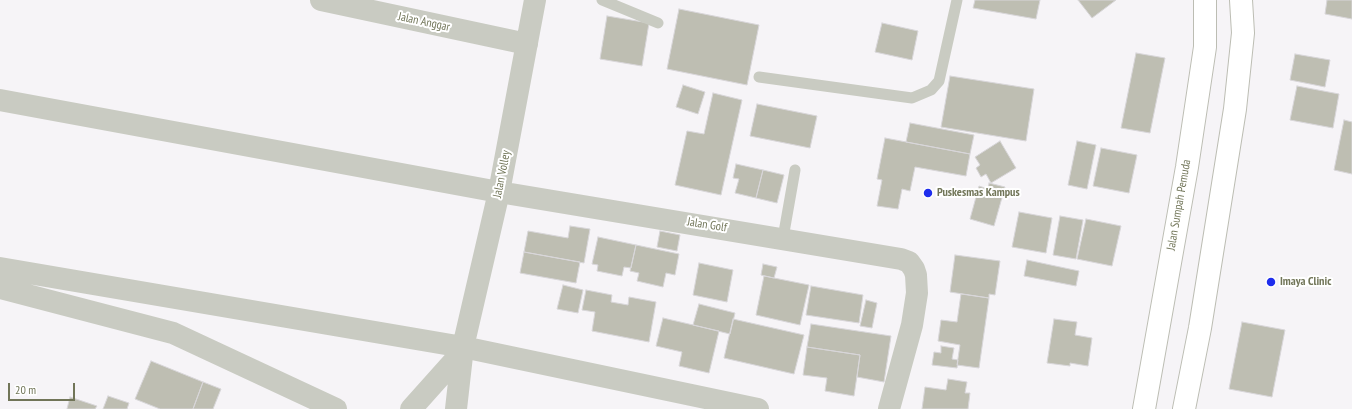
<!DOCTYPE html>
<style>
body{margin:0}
#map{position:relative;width:1352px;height:409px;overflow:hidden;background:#f6f4f7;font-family:"PT Sans Narrow",sans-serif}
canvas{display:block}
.scale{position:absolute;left:8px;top:383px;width:67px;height:18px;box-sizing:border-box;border:2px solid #717558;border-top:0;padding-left:5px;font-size:12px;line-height:14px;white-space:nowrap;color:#717558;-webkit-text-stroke:3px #fff;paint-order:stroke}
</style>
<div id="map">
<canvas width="1352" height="409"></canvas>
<div class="scale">20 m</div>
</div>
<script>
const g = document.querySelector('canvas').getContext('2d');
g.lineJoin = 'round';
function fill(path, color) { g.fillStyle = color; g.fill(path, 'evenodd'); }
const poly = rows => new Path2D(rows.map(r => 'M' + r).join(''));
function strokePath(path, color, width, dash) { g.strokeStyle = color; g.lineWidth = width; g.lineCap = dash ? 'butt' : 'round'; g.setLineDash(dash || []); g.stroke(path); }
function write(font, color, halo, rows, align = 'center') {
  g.font = font + ' "PT Sans Narrow",sans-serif'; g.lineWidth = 4; g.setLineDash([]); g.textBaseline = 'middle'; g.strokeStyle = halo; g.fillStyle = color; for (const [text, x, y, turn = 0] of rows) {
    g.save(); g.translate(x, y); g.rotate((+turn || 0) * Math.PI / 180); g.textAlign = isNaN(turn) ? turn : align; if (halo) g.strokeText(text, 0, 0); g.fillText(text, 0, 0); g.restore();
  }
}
const building = poly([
 [975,0,1040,0,1036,19,973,8,975,0],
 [1078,0,1116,0,1092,18,1078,0],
 [1327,0,1352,0,1352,19,1325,14,1327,0],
 [679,9,759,25,747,85,667,69,679,9],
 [607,16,649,23,642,66,600,59,607,16],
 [882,23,918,31,912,60,875,52,882,23],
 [1136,53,1165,58,1150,133,1121,128,1136,53],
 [1295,54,1330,60,1325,87,1290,80,1295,54],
 [950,76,1034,89,1026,141,941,127,950,76],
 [683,85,705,92,698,114,676,107,683,85],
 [1297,86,1339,94,1333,128,1290,120,1297,86],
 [713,93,742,100,721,195,675,185,687,131,704,134,713,93],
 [757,104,817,116,810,148,750,136,757,104],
 [1344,120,1352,122,1352,174,1334,170,1344,120],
 [910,123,974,135,970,154,906,142,910,123],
 [885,138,970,154,966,176,915,167,910,191,902,189,898,209,877,206,882,180,877,179,885,138],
 [1000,141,1016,168,991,183,986,174,981,177,976,168,980,165,975,157,1000,141],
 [1077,141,1096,145,1087,189,1068,185,1077,141],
 [1101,148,1137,155,1129,193,1093,186,1101,148],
 [736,164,763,170,756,198,735,193,739,179,733,178,736,164],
 [763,170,784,175,777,203,756,198,763,170],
 [989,183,1005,187,994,226,970,219,979,186,988,189,989,183],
 [1019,212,1052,218,1046,253,1012,247,1019,212],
 [1060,216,1083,220,1076,259,1053,255,1060,216],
 [1086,219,1121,226,1112,266,1077,259,1086,219],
 [570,226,590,229,584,263,524,252,528,231,568,238,570,226],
 [660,231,680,235,677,251,657,247,660,231],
 [598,237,636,245,631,268,624,267,622,276,597,271,598,265,592,264,598,237],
 [636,245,679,254,675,275,666,273,663,287,637,281,639,273,630,271,636,245],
 [524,252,580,262,576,283,520,273,524,252],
 [955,255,1000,261,995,295,989,294,989,298,950,292,955,255],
 [1027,260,1079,271,1076,286,1024,276,1027,260],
 [699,263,733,270,727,302,693,295,699,263],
 [763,264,777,267,774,278,761,275,763,264],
 [764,276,809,285,800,325,756,315,764,276],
 [563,285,583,290,578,313,557,309,563,285],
 [811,286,863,295,859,323,806,315,811,286],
 [586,290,612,295,611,302,628,305,629,297,656,302,649,342,592,331,595,312,582,310,586,290],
 [961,294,989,298,979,368,957,365,960,345,938,341,941,320,957,322,961,294],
 [866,300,877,303,872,328,860,326,866,300],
 [699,304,735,313,730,334,693,325,699,304],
 [663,318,719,331,709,373,679,366,682,352,656,346,663,318],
 [733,319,804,335,794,374,724,358,733,319],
 [1054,319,1077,322,1075,335,1092,338,1088,366,1070,363,1070,366,1047,363,1054,319],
 [1242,322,1285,330,1272,397,1229,389,1242,322],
 [811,324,891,336,884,382,857,377,860,355,807,347,811,324],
 [941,346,954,348,952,359,958,360,957,368,932,365,934,352,941,353,941,346],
 [807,347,860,355,854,396,825,391,827,378,803,375,807,347],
 [151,361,203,382,193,409,160,409,135,399,151,361],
 [948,379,967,382,965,393,970,393,968,409,922,409,925,387,946,390,948,379],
 [203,382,221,389,213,409,193,409,203,382],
 [108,396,129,403,127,409,103,409,108,396],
 [70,397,97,406,95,409,67,409,70,397]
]);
fill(building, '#bebeb2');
strokePath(building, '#d8d6d9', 1);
const primary = poly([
 [1144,409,1187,167,1205,47,1205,0],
 [1184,409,1200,328,1235,109,1243,33,1241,0]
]);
strokePath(primary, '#bcbdb3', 24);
strokePath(poly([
 [602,0,658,23],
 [759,77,912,98,931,90,939,81,957,0],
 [783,238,795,170]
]), '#c9cbc2', 11);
strokePath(poly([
 [321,0,527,44],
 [0,100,499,192,901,259,909,262,914,269,916,275,917,293,912,325,889,409],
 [0,268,463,347,758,409],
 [0,288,173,333,336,409],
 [411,409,462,352],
 [456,409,463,347,499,192,535,0]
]), '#c9cbc2', 22);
strokePath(primary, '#fff', 22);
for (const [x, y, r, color] of [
 [928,193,5,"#1e2ded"],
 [1271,282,5,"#1e2ded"]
]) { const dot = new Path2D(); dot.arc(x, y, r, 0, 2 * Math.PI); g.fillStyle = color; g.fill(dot); strokePath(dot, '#fff', 1.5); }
write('12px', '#717558', '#fff', [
 ["Jalan Anggar",424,22,12],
 ["Jalan Volley",502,174,-79],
 ["Jalan Sumpah Pemuda",1179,205,-80],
 ["Jalan Golf",707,225,9]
]);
write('bold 12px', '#717558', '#fff', [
 ["Puskesmas Kampus",937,193],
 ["Imaya Clinic",1280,282]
], 'left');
</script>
